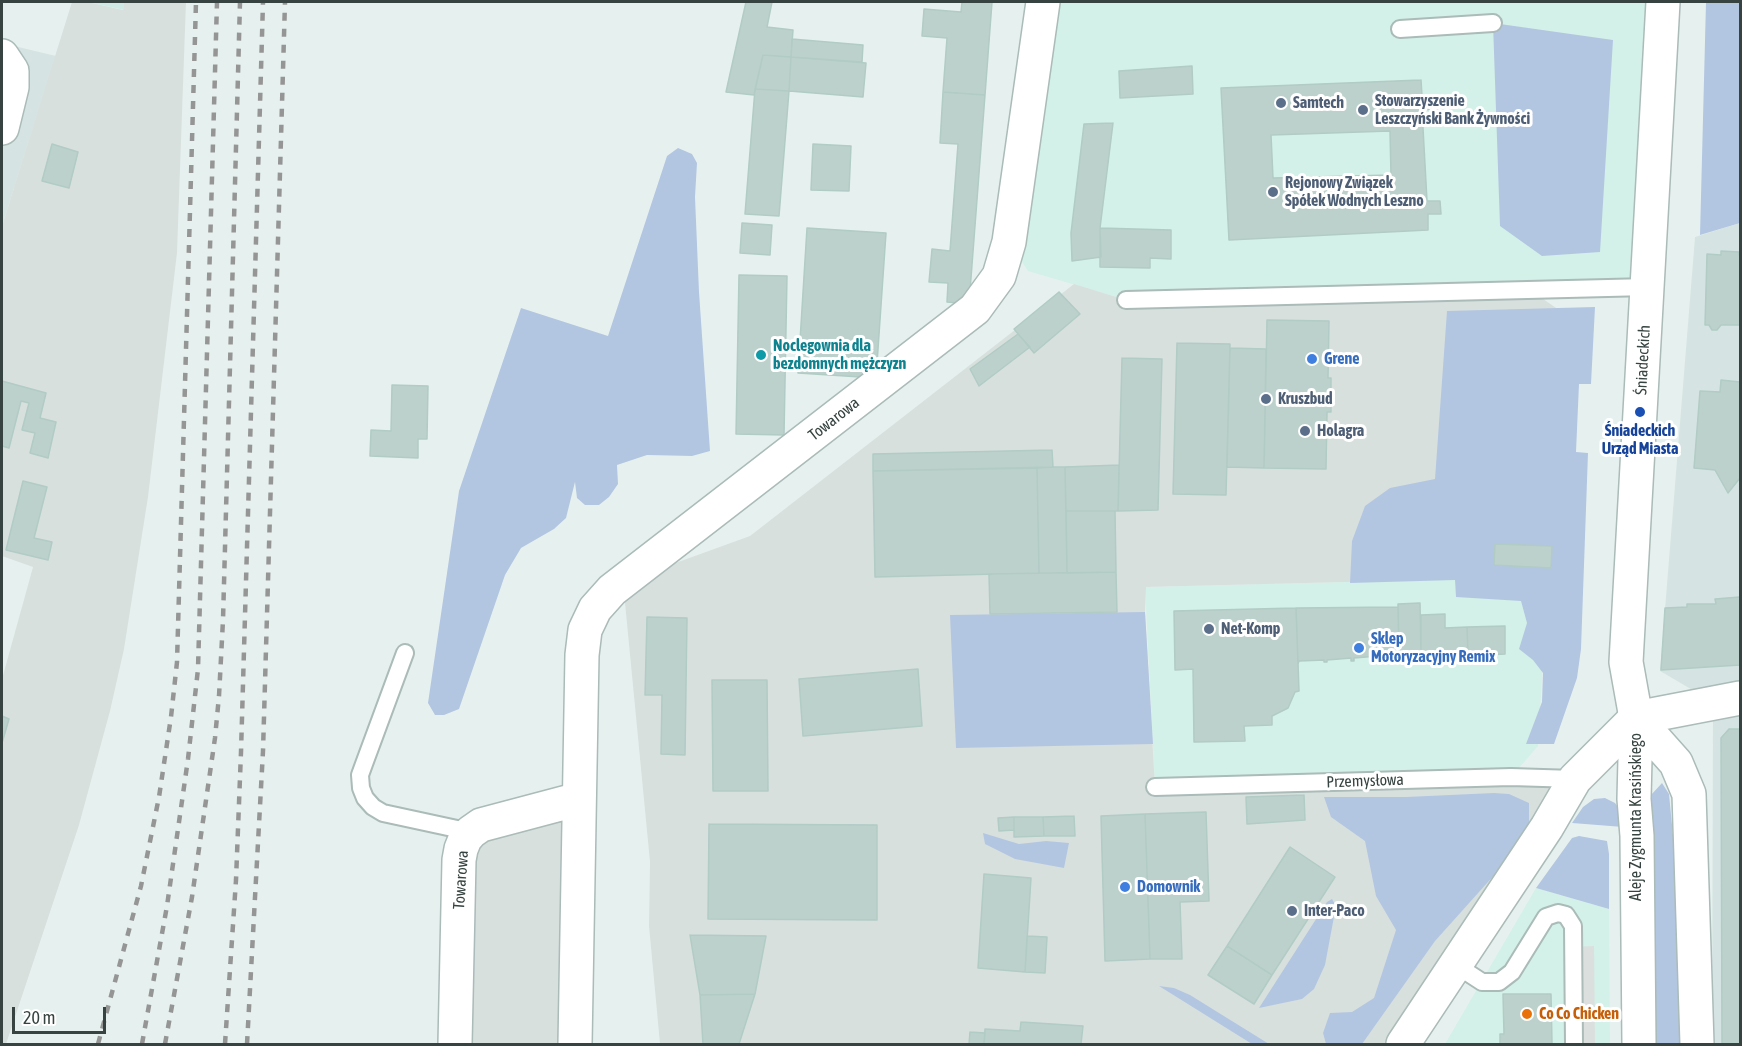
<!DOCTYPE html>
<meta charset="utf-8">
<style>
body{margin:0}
#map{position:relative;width:1742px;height:1046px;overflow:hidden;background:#e6f1ef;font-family:"Asap Condensed",sans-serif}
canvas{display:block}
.frame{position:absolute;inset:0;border:3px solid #364340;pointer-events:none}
.scale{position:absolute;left:12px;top:1007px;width:94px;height:27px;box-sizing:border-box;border:3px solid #364340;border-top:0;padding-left:8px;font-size:18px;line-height:21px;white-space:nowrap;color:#364340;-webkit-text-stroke:4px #fff;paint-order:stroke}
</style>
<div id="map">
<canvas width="1742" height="1046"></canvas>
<div class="frame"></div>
<div class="scale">20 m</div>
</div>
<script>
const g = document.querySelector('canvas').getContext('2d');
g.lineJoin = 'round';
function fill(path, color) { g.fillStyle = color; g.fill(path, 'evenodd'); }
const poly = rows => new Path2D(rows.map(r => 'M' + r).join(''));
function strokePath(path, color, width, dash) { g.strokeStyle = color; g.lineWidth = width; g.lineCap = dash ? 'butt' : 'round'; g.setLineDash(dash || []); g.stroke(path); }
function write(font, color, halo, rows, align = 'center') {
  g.font = font + ' "Asap Condensed",sans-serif'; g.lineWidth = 6; g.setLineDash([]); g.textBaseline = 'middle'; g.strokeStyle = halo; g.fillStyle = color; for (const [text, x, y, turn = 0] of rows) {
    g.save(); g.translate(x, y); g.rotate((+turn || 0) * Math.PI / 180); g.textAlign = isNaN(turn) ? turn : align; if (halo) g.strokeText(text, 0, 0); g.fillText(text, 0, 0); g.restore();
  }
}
fill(poly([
 [2,43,56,56,2,226],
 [1740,223,1740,1044,1712,1044,1713,702,1660,671,1695,237]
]), '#d5e4e2');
fill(poly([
 [1050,2,1663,2,1648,287,1126,300,1028,271,1009,242],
 [1548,577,1538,746,1511,777,1155,787,1145,587],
 [1536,888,1609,909,1610,1044,1445,1044]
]), '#d3f1e8');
fill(poly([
 [72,2,88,2,123,10,124,2,186,2,177,253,148,497,124,649,110,711,79,825,6,1044,2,1044,2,679,33,567,2,556,2,226],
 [1074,284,1126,300,1530,290,1562,312,1548,577,1146,587,1145,612,1155,787,1575,779,1403,1044,660,1044,649,926,650,862,623,582,750,536],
 [579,799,575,1044,455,1044,461,849]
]), '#d8e0de');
fill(poly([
 [88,2,124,2,124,10]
]), '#d1e9e5');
fill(poly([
 [1706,2,1740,2,1740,223,1700,235],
 [1493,23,1613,40,1600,252,1542,256,1500,226],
 [678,148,692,154,697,163,695,197,699,292,710,451,692,456,647,455,617,465,618,484,609,497,599,505,585,505,577,498,575,482,566,518,554,529,521,548,505,575,459,709,444,715,435,715,428,703,459,491,521,308,608,336,667,156],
 [1595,307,1591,384,1579,384,1576,452,1588,453,1581,649,1577,678,1554,744,1526,744,1542,702,1543,673,1533,660,1519,649,1527,623,1521,601,1456,597,1455,580,1350,583,1352,541,1365,506,1390,488,1435,479,1447,311],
 [1145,612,1153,744,956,748,950,615],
 [1662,783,1669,794,1675,856,1684,1044,1654,1044,1654,829,1651,795],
 [1494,793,1509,794,1529,803,1529,823,1514,853,1435,941,1362,1044,1326,1044,1323,1033,1330,1013,1352,1012,1374,998,1396,930,1376,896,1365,841,1331,817,1324,797,1406,797],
 [1605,798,1615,803,1623,814,1623,827,1572,823,1583,807,1594,799],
 [983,833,1019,844,1046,841,1069,843,1064,868,1015,859,985,844],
 [1579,836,1607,841,1609,854,1609,909,1536,888,1572,838],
 [1332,899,1336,906,1325,965,1314,989,1302,999,1259,1008,1327,902],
 [1159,986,1174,988,1190,995,1269,1044,1252,1044]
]), '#b3c6e1');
fill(poly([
 [1594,946,1595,1044,1574,1044,1573,947]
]), '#dbe0de');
const building = poly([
 [746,2,772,2,767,27,793,30,791,57,763,55,754,95,726,92,746,2],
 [962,2,992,2,985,95,943,92,947,38,922,36,924,9,961,12,962,2],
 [792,39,863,45,862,62,791,57,792,39],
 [763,55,791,57,789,91,755,89,763,55],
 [791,57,866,63,863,97,789,91,791,57],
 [1192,66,1193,94,1120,98,1119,71,1192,66],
 [1421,80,1422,96,1435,96,1436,109,1422,110,1427,201,1440,201,1441,214,1428,214,1428,230,1229,240,1221,88,1421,80],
 [1390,131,1391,175,1273,178,1271,135,1390,131],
 [755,89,789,91,779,216,745,214,755,89],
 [943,92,985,95,969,304,947,302,948,283,929,282,932,249,950,251,958,144,940,143,943,92],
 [1113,123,1100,228,1101,257,1072,261,1071,233,1084,124,1113,123],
 [52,144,78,152,69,188,42,181,52,144],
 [813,144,851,146,849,191,811,190,813,144],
 [742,223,772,225,770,255,740,253,742,223],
 [807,228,886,233,876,378,798,373,807,228],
 [1100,228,1171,230,1171,259,1150,258,1150,268,1100,267,1100,228],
 [1721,251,1739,252,1739,255,1740,255,1740,325,1721,325,1717,330,1712,330,1709,325,1705,325,1707,254,1721,255,1721,251],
 [739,275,787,276,784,435,736,434,739,275],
 [1059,292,1080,314,1034,353,1014,329,1059,292],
 [1267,320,1329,321,1328,378,1331,378,1331,412,1327,412,1326,469,1264,468,1267,320],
 [1018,334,1030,347,979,386,970,369,1018,334],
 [1177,343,1230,344,1226,495,1173,494,1177,343],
 [1230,348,1266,349,1264,468,1227,467,1230,348],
 [1122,358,1162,359,1158,510,1118,511,1122,358],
 [1721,380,1740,382,1740,478,1728,493,1715,470,1694,468,1700,391,1720,392,1721,380],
 [2,381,46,393,40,418,56,422,48,458,30,453,35,433,22,430,29,403,21,401,9,448,2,446,2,381],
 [392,385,428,386,427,439,418,439,418,458,370,456,371,430,391,431,392,385],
 [1052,450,1053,467,873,471,873,454,1052,450],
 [1119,465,1118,511,1066,511,1065,467,1119,465],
 [1053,467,1065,467,1067,573,1039,573,1037,468,1053,467],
 [1037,468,1039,573,875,577,873,471,1037,468],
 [23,481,47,487,34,538,52,542,48,560,6,550,23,481],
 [1066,511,1115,511,1116,572,1067,573,1066,511],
 [1495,544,1552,546,1551,568,1494,565,1495,544],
 [1116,572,1117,612,990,614,989,574,1116,572],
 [1740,597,1740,665,1661,670,1665,608,1687,607,1687,604,1716,604,1715,599,1740,597],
 [1420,603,1421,657,1399,658,1398,604,1420,603],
 [1398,607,1399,658,1397,655,1381,656,1381,659,1379,659,1378,656,1354,658,1354,661,1351,661,1351,658,1327,660,1327,662,1324,662,1324,660,1299,661,1298,664,1296,608,1398,607],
 [1296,608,1299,691,1295,692,1288,708,1272,716,1272,725,1244,726,1245,741,1194,742,1193,669,1175,670,1174,611,1296,608],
 [1445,614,1445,628,1467,627,1468,656,1421,657,1421,615,1445,614],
 [647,617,687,618,685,755,661,754,662,695,645,695,647,617],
 [1505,626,1505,654,1468,656,1467,627,1505,626],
 [918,669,922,726,803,736,799,679,918,669],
 [712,680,767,680,768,791,713,791,712,680],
 [2,716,9,719,2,743,2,716],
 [1729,729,1740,729,1740,1044,1722,1044,1721,738,1729,729],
 [1304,795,1305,820,1247,824,1246,797,1304,795],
 [1206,812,1209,901,1180,902,1182,959,1150,959,1145,814,1206,812],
 [1145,814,1150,959,1105,961,1101,816,1145,814],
 [1074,816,1075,836,1044,836,1043,817,1074,816],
 [1014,817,1014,830,999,831,998,818,1014,817],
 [1014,817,1043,817,1044,836,1014,837,1014,817],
 [709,824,877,825,877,920,708,919,709,824],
 [1290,847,1335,877,1272,975,1227,946,1290,847],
 [984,874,1031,878,1025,972,978,968,984,874],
 [690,935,766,936,755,994,700,995,690,935],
 [1027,936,1047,937,1045,973,1025,972,1027,936],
 [1227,946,1272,975,1254,1004,1208,975,1227,946],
 [755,994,739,1044,703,1044,700,995,755,994],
 [1503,994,1551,994,1552,1044,1500,1044,1500,1034,1504,1034,1503,994],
 [1021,1022,1083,1026,1081,1044,984,1044,985,1029,1020,1031,1021,1022],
 [970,1032,985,1033,984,1044,969,1044,970,1032]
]);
fill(building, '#bdd1cc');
strokePath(building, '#b1cbc5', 1.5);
const service = poly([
 [1400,29,1493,23],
 [1126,300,1648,287],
 [405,653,364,764,360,775,361,788,365,798,373,807,383,813,471,832],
 [1155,787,1511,777,1575,779],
 [1456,965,1482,982,1499,982,1512,972,1546,917,1558,913,1566,915,1573,926,1574,1044]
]);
const minor = poly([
 [2,56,12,71,12,87,2,128],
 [455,1044,459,860,461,849,465,839,471,832,481,825,579,799],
 [575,1044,582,655,585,630,595,609,612,590,975,309,999,276,1009,242,1043,2],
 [1403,1044,1547,827,1575,779,1636,718,1740,698]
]);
const tertiary = poly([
 [1636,718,1676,763,1689,794,1697,1044],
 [1639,1044,1637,836,1634,799,1636,718,1626,662,1663,2]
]);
strokePath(service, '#aabbb8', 20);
strokePath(minor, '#aabbb8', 36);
strokePath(tertiary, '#aabbb8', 36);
strokePath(service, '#fff', 16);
strokePath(minor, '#fff', 33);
strokePath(tertiary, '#fff', 33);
strokePath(poly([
 [98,1044,141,886,159,797,171,717,177,662,196,2],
 [142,1044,167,906,188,759,198,669,217,2],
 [165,1044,192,897,215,738,219,696,223,620,240,2],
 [225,1044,236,880,241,752,263,2],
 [247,1044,263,751,285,2]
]), '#959595', 4.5, [8, 8]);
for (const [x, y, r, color] of [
 [1281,103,6,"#5c6f8a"],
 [1363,110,6,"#5c6f8a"],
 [1273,192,6,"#5c6f8a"],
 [761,355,6,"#0f9aa8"],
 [1312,359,6,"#3f7fe0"],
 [1266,399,6,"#5c6f8a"],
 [1640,412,6,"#1a4fb4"],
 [1305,431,6,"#5c6f8a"],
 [1209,629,6,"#5c6f8a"],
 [1359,648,6,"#3f7fe0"],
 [1125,887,6,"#3f7fe0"],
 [1292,911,6,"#5c6f8a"],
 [1527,1014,6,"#e8710a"]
]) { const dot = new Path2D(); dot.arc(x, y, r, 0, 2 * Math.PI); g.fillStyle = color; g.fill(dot); strokePath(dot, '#fff', 2); }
write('bold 16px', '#4e5e75', '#fff', [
 ["Stowarzyszenie",1375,101],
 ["Leszczyński Bank Żywności",1375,119],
 ["Samtech",1293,103],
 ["Rejonowy Związek",1285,183],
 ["Spółek Wodnych Leszno",1285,201],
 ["Kruszbud",1278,399],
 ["Holagra",1317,431],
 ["Net-Komp",1221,629],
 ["Inter-Paco",1304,911]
], 'left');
write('bold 16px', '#0d838f', '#fff', [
 ["Noclegownia dla",773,346],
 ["bezdomnych mężczyzn",773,364]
], 'left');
write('bold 16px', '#366cbe', '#fff', [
 ["Grene",1324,359],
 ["Sklep",1371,639],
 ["Motoryzacyjny Remix",1371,657],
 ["Domownik",1137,887]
], 'left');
write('16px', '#364340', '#fff', [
 ["Śniadeckich",1643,360,-87],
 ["Towarowa",834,419,-38],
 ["Przemysłowa",1365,781,-2],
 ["Aleje Zygmunta Krasińskiego",1636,817,-90],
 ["Towarowa",461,880,-86]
]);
write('bold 16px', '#164399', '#fff', [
 ["Śniadeckich",1640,431],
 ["Urząd Miasta",1640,449]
]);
write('bold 16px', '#c56008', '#fff', [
 ["Co Co Chicken",1539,1014]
], 'left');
</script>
